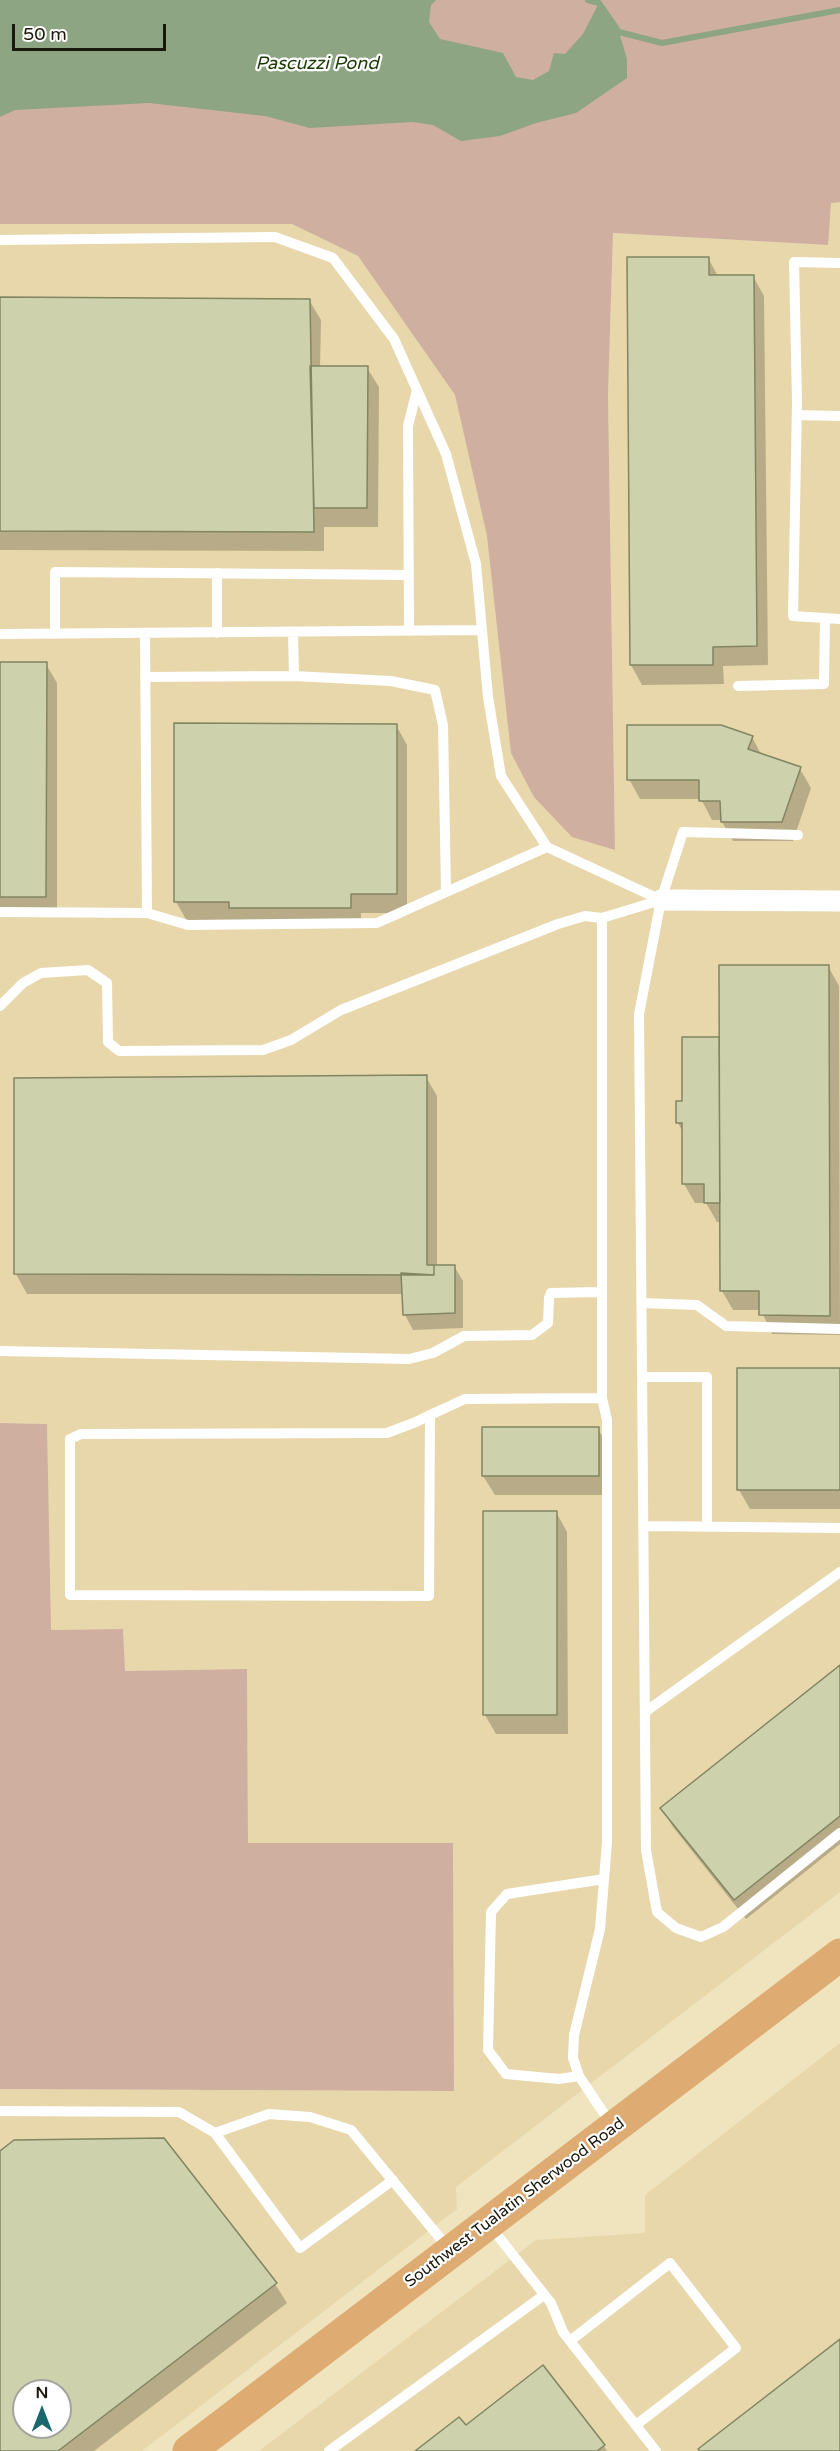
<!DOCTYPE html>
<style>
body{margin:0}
#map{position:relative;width:840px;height:2451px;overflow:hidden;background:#f0e4bf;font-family:"Varela Round",sans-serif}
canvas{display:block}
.north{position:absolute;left:12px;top:2379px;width:60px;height:60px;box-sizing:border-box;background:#fff;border:2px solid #a4a39d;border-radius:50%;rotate:0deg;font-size:16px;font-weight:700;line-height:24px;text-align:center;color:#1c180a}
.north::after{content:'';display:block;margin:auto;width:21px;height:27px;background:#1a676d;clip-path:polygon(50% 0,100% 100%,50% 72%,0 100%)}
.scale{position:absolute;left:12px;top:24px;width:154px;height:27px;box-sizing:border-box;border:3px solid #1c180a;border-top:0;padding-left:8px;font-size:18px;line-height:21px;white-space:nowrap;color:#1c180a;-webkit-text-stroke:4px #fff;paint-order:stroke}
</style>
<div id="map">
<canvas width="840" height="2451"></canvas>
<div class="north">N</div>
<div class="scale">50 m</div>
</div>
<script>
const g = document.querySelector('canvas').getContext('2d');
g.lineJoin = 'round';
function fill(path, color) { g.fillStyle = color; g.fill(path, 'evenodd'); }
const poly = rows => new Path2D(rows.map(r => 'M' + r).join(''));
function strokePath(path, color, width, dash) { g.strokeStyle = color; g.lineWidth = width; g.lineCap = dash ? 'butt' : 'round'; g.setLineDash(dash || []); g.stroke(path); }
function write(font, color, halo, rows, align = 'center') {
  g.font = font + ' "Varela Round",sans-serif'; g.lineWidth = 4.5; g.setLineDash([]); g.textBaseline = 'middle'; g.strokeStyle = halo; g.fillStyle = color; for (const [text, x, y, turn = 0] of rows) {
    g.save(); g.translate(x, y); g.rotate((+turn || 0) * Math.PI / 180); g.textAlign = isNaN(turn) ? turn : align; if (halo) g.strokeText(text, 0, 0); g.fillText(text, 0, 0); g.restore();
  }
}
fill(poly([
 [831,202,840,202,840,1892,456,2187,457,2209,142,2451,0,2451,0,2089,454,2091,453,1843,248,1843,247,1669,124,1671,123,1629,50,1630,47,1424,0,1423,0,224,293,224,358,256,455,395,487,536,615,850,608,395,613,233,827,245],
 [24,2391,60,2391,60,2427,24,2427],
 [840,2043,840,2451,259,2451,536,2240,645,2233,645,2195]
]), '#e7d7ab');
fill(poly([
 [0,0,840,0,840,202,831,203,828,245,613,233,608,395,615,850,572,837,534,797,511,753,487,536,455,395,358,256,292,224,0,224],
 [0,1423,47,1424,51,1630,123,1629,125,1671,247,1669,248,1843,453,1843,454,2091,0,2089]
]), '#ceafa0');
fill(poly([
 [0,0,436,0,431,5,429,22,440,39,503,53,516,77,533,80,549,71,554,53,565,54,583,34,599,3,619,32,627,59,627,78,576,113,536,123,500,136,461,141,433,125,412,122,310,128,265,116,149,103,15,110,0,117]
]), '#8da582');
fill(poly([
 [708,258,718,276,753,276,764,296,768,665,723,666,724,684,642,685,631,665,629,259],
 [0,298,309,300,321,320,320,368,367,368,379,387,378,527,324,527,324,551,0,550],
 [0,663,46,664,57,683,57,916,0,916],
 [396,725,407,745,407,913,361,913,361,927,187,921,176,902],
 [752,737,762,756,800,769,811,788,793,841,733,841,721,820,712,820,701,799,640,799,629,779],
 [828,966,839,986,840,1335,772,1334,761,1310,733,1310,722,1291,722,1222,717,1222,706,1203,695,1203,684,1184,683,1132,678,1123,683,1102,683,1039,721,1039],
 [426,1077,437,1096,437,1267,454,1266,463,1281,463,1328,413,1330,405,1315,404,1294,27,1294,16,1274,15,1079],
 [840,1370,840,1509,750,1509,739,1490],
 [598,1429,609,1448,609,1495,495,1495,483,1476],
 [556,1512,567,1532,568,1734,496,1734,485,1715],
 [840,1667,840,1844,746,1919,673,1827,662,1808],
 [0,2153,275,2284,287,2303,94,2451,0,2451],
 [24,2391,60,2391,60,2427,24,2427],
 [465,2427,604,2446,607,2451,418,2451]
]), '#0003');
strokePath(poly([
 [588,0,599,3,619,32,662,43,840,10]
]), '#8da582', 6);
const building = poly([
 [627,257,709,257,709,275,754,275,757,646,713,647,713,665,630,665,627,257],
 [0,297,310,299,314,532,0,531,0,297],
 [310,366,368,366,367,508,314,508,310,366],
 [0,662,47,662,46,897,0,897,0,662],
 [174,723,397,724,397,894,351,894,351,908,229,908,229,902,174,902,174,723],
 [627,725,721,725,753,736,748,749,801,767,782,822,721,822,720,801,699,801,699,780,627,780,627,725],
 [719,965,829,965,830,1316,759,1315,759,1291,720,1291,719,965],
 [682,1037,719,1037,720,1203,704,1203,704,1184,682,1184,682,1123,676,1123,676,1101,682,1101,682,1037],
 [427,1075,427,1265,434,1265,434,1275,14,1274,14,1078,427,1075],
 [434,1265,455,1265,455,1313,403,1315,401,1273,434,1275,434,1265],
 [737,1368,840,1368,840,1490,737,1490,737,1368],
 [482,1427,599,1427,599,1476,482,1476,482,1427],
 [483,1511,557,1511,557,1715,483,1715,483,1511],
 [840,1665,840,1816,734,1900,660,1808,840,1665],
 [164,2138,277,2283,58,2451,0,2451,0,2151,14,2140,164,2138],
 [24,2391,60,2391,60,2427,24,2427,24,2391],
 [840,2339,840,2451,700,2451,698,2449,840,2339],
 [543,2365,605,2445,597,2451,415,2451,459,2417,466,2425,543,2365]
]);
fill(building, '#cdd2ad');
strokePath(building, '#818562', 1.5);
strokePath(poly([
 [0,240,275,237,333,258,394,339,446,454,476,564,488,697,501,776,547,847,661,900],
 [840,263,794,262,797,402,793,616,840,619],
 [797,415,840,416],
 [409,631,408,426,417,390],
 [293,632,294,676,391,681,435,690,443,725,446,891],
 [145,633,147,913],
 [217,633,217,573],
 [0,634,482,630],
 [55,634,55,572,409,575],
 [145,677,294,676],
 [738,686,824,684,825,618],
 [798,835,683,832,661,900,639,1014,646,1850,657,1912,676,1928,701,1937,723,1927,840,1833],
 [0,912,147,913,188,925,377,923,547,847],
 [0,1006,23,983,41,973,88,970,107,983,108,1042,119,1051,263,1050,291,1040,341,1010,558,924,585,916,602,918],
 [642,1303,697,1305,726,1326,840,1329],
 [0,1351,409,1359,433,1353,464,1336,532,1335,548,1323,549,1298,551,1293,602,1292],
 [642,1377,707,1377,707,1527],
 [602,1398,607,1420,607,1842,600,1929,574,2035,573,2058,579,2076,611,2124],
 [430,1415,429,1596,70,1595,70,1439,81,1434,387,1433,416,1422,430,1415,465,1399,602,1398,602,918,661,900],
 [643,1526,840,1528],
 [645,1712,840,1572],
 [579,2076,559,2079,506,2074,488,2050,491,1912,507,1894,604,1879],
 [0,2111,179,2112,215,2133,269,2114,310,2117,351,2130,449,2249],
 [215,2133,300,2248,393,2180],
 [490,2226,551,2303,563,2332,656,2451],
 [570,2341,670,2263,736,2348,636,2425],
 [329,2451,544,2295]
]), '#fff', 10);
strokePath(poly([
 [661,900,840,901]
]), '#fff', 21);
strokePath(poly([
 [189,2451,840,1955]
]), '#deac73', 33);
write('16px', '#1c180a', '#fff', [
 ["Southwest Tualatin Sherwood Road",515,2203,-37]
]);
write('italic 18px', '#1a3a04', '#fff', [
 ["Pascuzzi Pond",317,64]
]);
</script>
